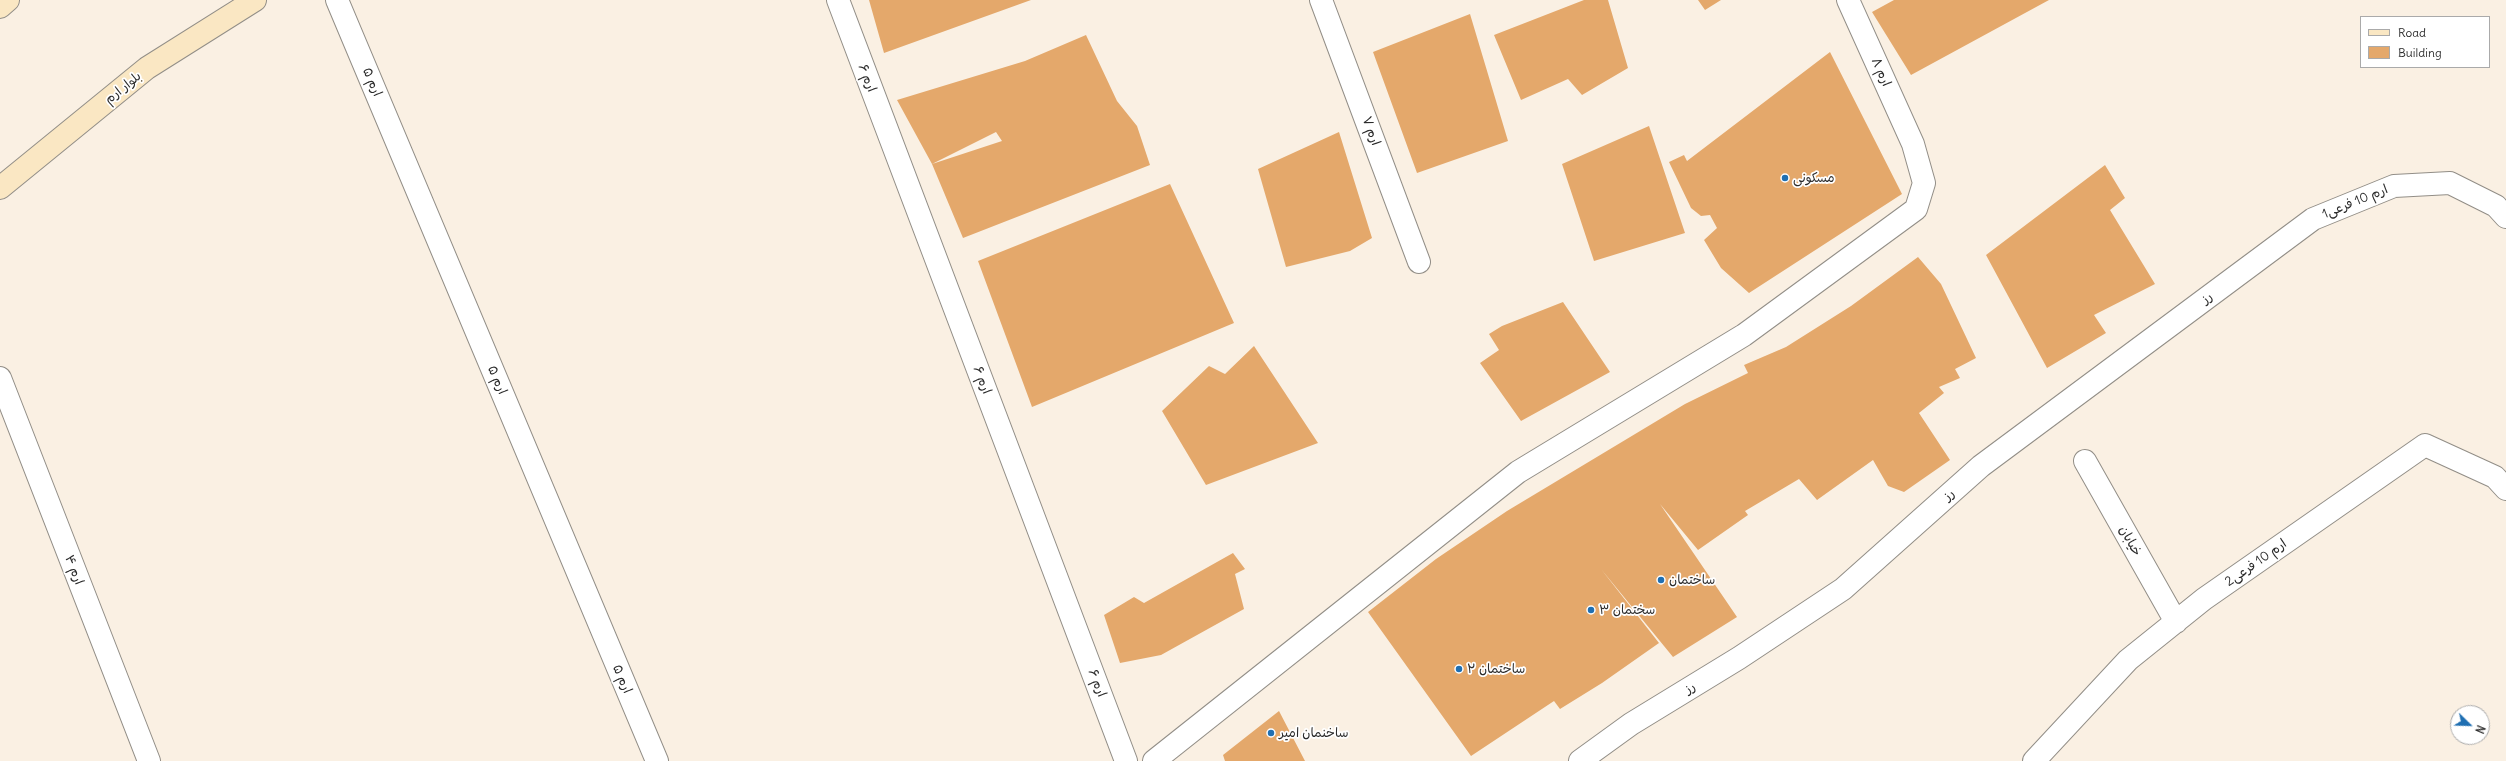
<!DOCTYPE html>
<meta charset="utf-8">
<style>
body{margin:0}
#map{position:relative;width:2506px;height:761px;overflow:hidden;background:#faf0e3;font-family:Delius,sans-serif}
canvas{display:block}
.legend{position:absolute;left:2360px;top:16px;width:130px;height:52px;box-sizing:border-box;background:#fff;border:1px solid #aaa;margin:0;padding:5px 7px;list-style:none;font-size:12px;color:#2b2b2b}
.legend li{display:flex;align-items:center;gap:8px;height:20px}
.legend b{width:20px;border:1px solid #aaa}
.north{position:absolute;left:2450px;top:705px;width:40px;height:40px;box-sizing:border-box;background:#fff;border:1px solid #aaa;border-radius:50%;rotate:113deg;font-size:11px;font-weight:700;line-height:16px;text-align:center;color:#2b2b2b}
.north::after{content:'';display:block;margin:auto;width:14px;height:18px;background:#1f6fb2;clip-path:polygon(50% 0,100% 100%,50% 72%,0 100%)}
</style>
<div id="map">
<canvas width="2506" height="761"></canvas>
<ul class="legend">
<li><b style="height:5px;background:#fae7c3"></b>Road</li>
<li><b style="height:11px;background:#e4a86b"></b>Building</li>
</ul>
<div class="north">N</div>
</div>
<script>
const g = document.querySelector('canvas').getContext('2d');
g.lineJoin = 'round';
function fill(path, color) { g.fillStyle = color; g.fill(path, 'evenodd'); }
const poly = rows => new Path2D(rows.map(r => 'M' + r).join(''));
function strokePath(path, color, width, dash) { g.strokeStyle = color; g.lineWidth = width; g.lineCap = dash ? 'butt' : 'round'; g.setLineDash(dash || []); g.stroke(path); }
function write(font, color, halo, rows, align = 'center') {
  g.font = font + ' Delius,"Playpen Sans Arabic",sans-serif'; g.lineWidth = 3.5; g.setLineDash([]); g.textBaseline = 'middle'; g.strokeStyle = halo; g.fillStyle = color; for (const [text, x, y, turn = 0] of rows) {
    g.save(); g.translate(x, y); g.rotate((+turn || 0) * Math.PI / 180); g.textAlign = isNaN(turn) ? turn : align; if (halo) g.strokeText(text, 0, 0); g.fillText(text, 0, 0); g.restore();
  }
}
fill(poly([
 [869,0,1031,0,884,53],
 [1584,0,1608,0,1628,68,1582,95,1568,79,1521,100,1494,35],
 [1698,0,1721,0,1705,10],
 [1894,0,2049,0,1911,75,1872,12],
 [1470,14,1508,141,1417,173,1373,52],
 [1086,35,1117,101,1137,126,1150,165,963,238,932,164,1002,141,996,132,932,164,897,100,1025,61],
 [1830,52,1902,194,1749,293,1721,268,1704,240,1717,228,1710,215,1701,216,1691,208,1669,162,1684,155,1687,161],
 [1649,126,1685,233,1594,261,1562,164],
 [1339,132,1372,238,1350,251,1286,267,1258,169],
 [2105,165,2125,198,2110,210,2155,284,2094,315,2106,333,2047,368,1986,255],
 [1170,184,1234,323,1032,407,978,261],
 [1918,257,1941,284,1976,358,1955,369,1960,378,1939,387,1944,393,1919,413,1950,460,1904,492,1888,486,1873,460,1817,500,1799,479,1745,511,1748,515,1698,550,1660,504,1737,617,1673,657,1601,569,1659,643,1602,683,1560,709,1554,701,1471,756,1368,612,1436,559,1507,511,1685,404,1748,373,1744,365,1786,347,1851,306],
 [1563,302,1610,372,1521,421,1480,363,1499,350,1489,334,1502,326],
 [1254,346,1318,443,1206,485,1162,411,1209,366,1225,374],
 [1233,553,1245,569,1235,574,1244,609,1161,655,1120,663,1104,615,1134,597,1144,603],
 [1279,711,1305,761,1225,761,1223,755]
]), '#e4a86b');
const street = poly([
 [337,0,657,761],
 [838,0,1126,761],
 [1321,0,1419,262],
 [0,378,149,761],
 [2085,461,2176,622],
 [1154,761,1518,472,1744,335,1916,209,1924,183,1913,144,1848,0],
 [1580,761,1631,724,1739,658,1843,589,1981,466,2313,219,2394,186,2450,183,2496,206,2506,217],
 [2034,761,2128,660,2204,599,2425,445,2495,477,2506,489]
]);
const secondary = poly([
 [0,7,8,0],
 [0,188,147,68,255,0]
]);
strokePath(street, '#928e87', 24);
strokePath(secondary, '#928e87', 24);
strokePath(street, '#fff', 22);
strokePath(secondary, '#fae7c3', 22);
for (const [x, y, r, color] of [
 [1785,178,4,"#1f6fb2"],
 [1661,580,4,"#1f6fb2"],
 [1591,610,4,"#1f6fb2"],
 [1459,669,4,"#1f6fb2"],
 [1271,733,4,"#1f6fb2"]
]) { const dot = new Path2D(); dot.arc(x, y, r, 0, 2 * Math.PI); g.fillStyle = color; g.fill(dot); strokePath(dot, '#fff', 1.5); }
write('13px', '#2b2b2b', '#fff', [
 ["ارم ۸",1881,72,66],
 ["ارم ۶",867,78,69],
 ["ارم ۵",372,82,67],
 ["بلوار ارم",123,88,-39],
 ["ارم ۷",1371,131,70],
 ["ارم 10 فرعی1",2355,202,-22],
 ["رز",2207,298,-37],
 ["ارم ۵",497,380,67],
 ["ارم ۶",982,380,69],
 ["رز",1949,495,-42],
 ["خیابان",2130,541,61],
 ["ارم 10 فرعی2",2256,563,-35],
 ["ارم ۴",74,570,69],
 ["ارم ۵",622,679,67],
 ["ارم ۶",1097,683,69],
 ["رز",1690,688,-31]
]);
write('13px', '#2b2b2b', '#fff', [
 ["مسکونی",1793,178],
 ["ساختمان",1669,580],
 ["سختمان ۳",1599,610],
 ["ساختمان ۲",1467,669],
 ["ساخنمان امیر",1279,733]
], 'left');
</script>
